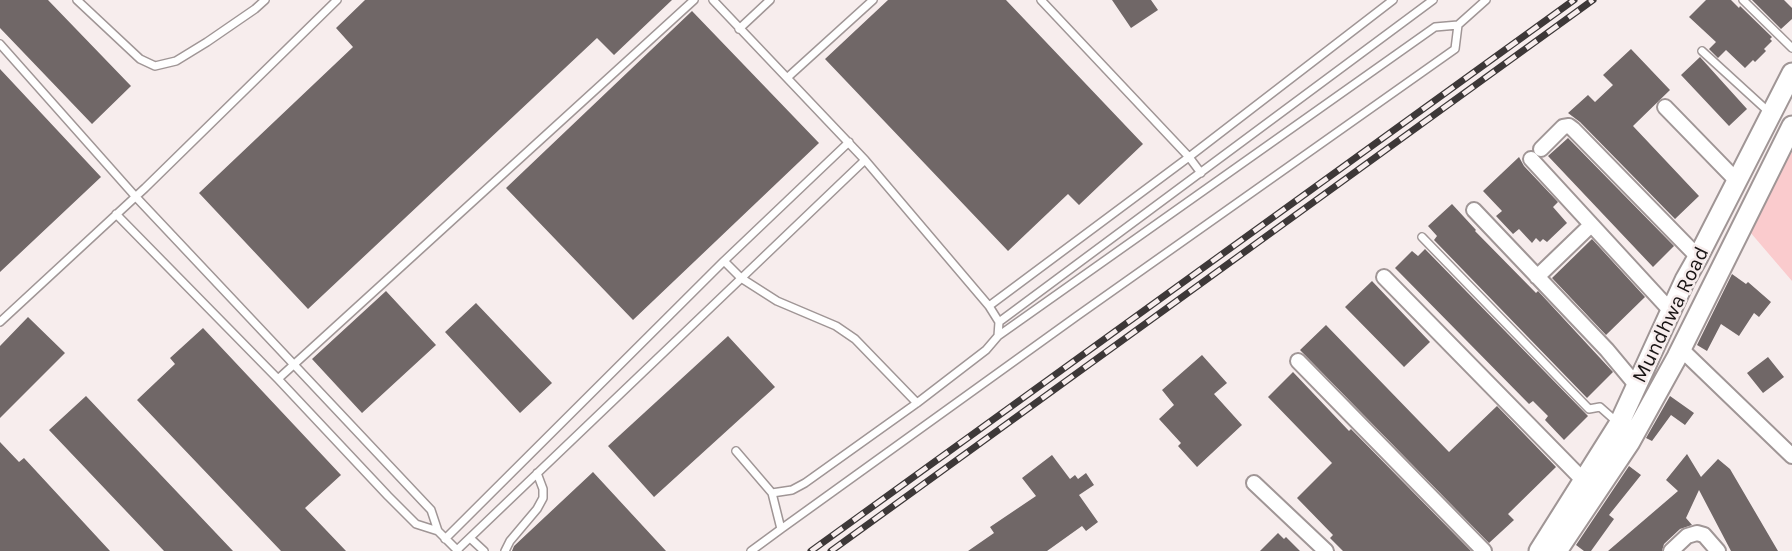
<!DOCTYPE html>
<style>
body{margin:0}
canvas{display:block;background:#f7eded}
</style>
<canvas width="1792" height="551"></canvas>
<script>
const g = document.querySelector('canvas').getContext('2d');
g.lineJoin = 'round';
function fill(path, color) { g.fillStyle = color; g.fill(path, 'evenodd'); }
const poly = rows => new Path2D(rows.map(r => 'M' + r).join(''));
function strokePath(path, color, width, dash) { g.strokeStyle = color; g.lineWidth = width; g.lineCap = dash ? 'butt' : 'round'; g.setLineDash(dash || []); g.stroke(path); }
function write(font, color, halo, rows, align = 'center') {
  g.font = font + ' Karla,sans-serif'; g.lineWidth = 5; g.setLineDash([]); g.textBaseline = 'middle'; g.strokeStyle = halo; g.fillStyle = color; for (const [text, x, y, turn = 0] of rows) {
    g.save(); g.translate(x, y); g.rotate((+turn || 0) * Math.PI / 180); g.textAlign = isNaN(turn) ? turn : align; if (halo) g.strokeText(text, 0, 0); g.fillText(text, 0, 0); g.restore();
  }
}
fill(poly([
 [1792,138,1792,281,1744,225]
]), '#facbcd');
fill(poly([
 [0,0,48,0,131,86,92,124,0,28],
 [365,0,672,0,614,55,597,38,308,309,199,193,353,47,336,28],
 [888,0,1006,0,1143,144,1079,205,1068,194,1008,251,825,59],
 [1112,0,1151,0,1158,10,1131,28],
 [1706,0,1731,0,1739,8,1740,6,1772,37,1770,39,1772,41,1764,49,1766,51,1755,62,1753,60,1745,68,1726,50,1718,58,1709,49,1716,42,1689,17],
 [1752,0,1784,0,1792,8,1792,19,1781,29],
 [692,11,819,143,633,320,506,188],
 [1631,49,1670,90,1633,126,1699,196,1675,219,1580,122,1568,113,1588,95,1595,102,1613,85,1603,75],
 [1700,57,1747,109,1729,126,1681,75],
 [0,69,101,177,0,272],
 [1568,138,1674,246,1653,267,1548,156],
 [1519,157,1524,166,1558,202,1553,207,1567,223,1547,242,1543,239,1540,242,1536,238,1532,243,1519,229,1513,234,1496,216,1502,211,1483,191],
 [1452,204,1476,230,1475,231,1536,293,1538,291,1613,372,1587,398,1434,240,1437,236,1428,226],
 [1592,239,1645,297,1606,335,1552,278],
 [1425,249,1588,416,1564,440,1545,420,1548,416,1533,401,1529,404,1395,268,1412,251,1418,256],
 [1732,274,1746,284,1748,282,1771,302,1759,317,1754,313,1739,336,1721,324,1707,351,1697,345],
 [1372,281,1430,342,1404,367,1345,307],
 [386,291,436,345,362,413,312,359],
 [476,303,552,383,520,413,445,332],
 [28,317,65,353,0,418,0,346],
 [1326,325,1449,452,1497,406,1556,467,1508,514,1514,520,1489,543,1300,350],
 [203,328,341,475,305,508,346,551,281,551,137,400,175,364,170,358],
 [728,336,775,387,654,497,608,446],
 [1202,355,1227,383,1214,394,1242,425,1197,467,1178,446,1181,443,1159,419,1174,405,1162,390],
 [1768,357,1784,377,1763,393,1747,373],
 [1293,372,1349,431,1351,429,1471,551,1343,551,1330,538,1333,535,1297,498,1332,463,1268,397],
 [86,396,233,551,164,551,49,430],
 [1670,396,1694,413,1685,425,1671,415,1652,441,1646,438],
 [0,442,19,462,24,458,110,551,0,551],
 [1687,454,1701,477,1718,459,1730,469,1778,551,1731,551,1699,490,1686,518,1692,525,1680,529,1664,544,1662,551,1608,551,1678,491,1666,480],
 [1052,455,1070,479,1075,475,1078,479,1086,473,1094,485,1079,495,1098,522,1086,531,1082,526,1047,551,968,551,994,533,990,527,1036,496,1022,478],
 [1629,466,1641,475,1609,515,1614,519,1591,551,1584,551,1576,545],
 [593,472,666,551,512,551,514,546],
 [1278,533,1284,539,1286,537,1300,551,1260,551]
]), '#706767');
const lane = poly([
 [77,0,140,59,155,66,176,61,207,42,255,9,265,0],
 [713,0,865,160,989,306,999,322,998,336,986,350,917,403,805,483,792,490,772,493,781,529,751,551],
 [1041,0,1189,157,1201,173],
 [1743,0,1792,48],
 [739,29,770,0],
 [0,44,135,196,431,510,438,531,458,551],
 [1702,51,1771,114],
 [788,77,873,0],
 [116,214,278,379,388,496,416,524,438,531],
 [1422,237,1589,409,1600,407,1618,423],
 [724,261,741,278,777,301,836,326,855,339,917,403],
 [989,306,1189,157,1393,0],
 [0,322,145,188,337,0],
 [999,322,1433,0],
 [998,336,1435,27,1458,25,1486,0],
 [278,379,694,0],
 [736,451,772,493],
 [781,529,1077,316,1455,49,1458,25],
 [470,538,484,551],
 [445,539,724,261,849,142],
 [457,550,865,160],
 [505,551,510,541,537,509,543,498,543,489,537,473]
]);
const street = poly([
 [1665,107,1737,181],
 [1541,149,1563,127,1569,126,1573,129,1698,257],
 [1531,159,1670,310],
 [1474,210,1607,350,1637,386],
 [1384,277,1583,480],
 [1537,277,1591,225],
 [1681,349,1792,456],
 [1298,361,1484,551],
 [1254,483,1326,551],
 [1671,551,1687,536,1697,533,1704,535,1718,551]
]);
const secondary = poly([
 [1539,551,1619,424,1685,280,1698,257,1792,73],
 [1557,551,1630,442,1677,357,1792,126]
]);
strokePath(lane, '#a09696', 10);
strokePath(street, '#a09696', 18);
strokePath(secondary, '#a09696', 23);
strokePath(lane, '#fff', 7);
strokePath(street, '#fff', 14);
strokePath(secondary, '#fff', 19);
const rail = poly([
 [811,551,1574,0],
 [831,551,1593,0]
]);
strokePath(rail, '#3d3838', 7);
strokePath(rail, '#f7eded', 4.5, [13]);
write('21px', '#191515', '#f7eded', [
 ["Mundhwa Road",1671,315,-64]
]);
</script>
